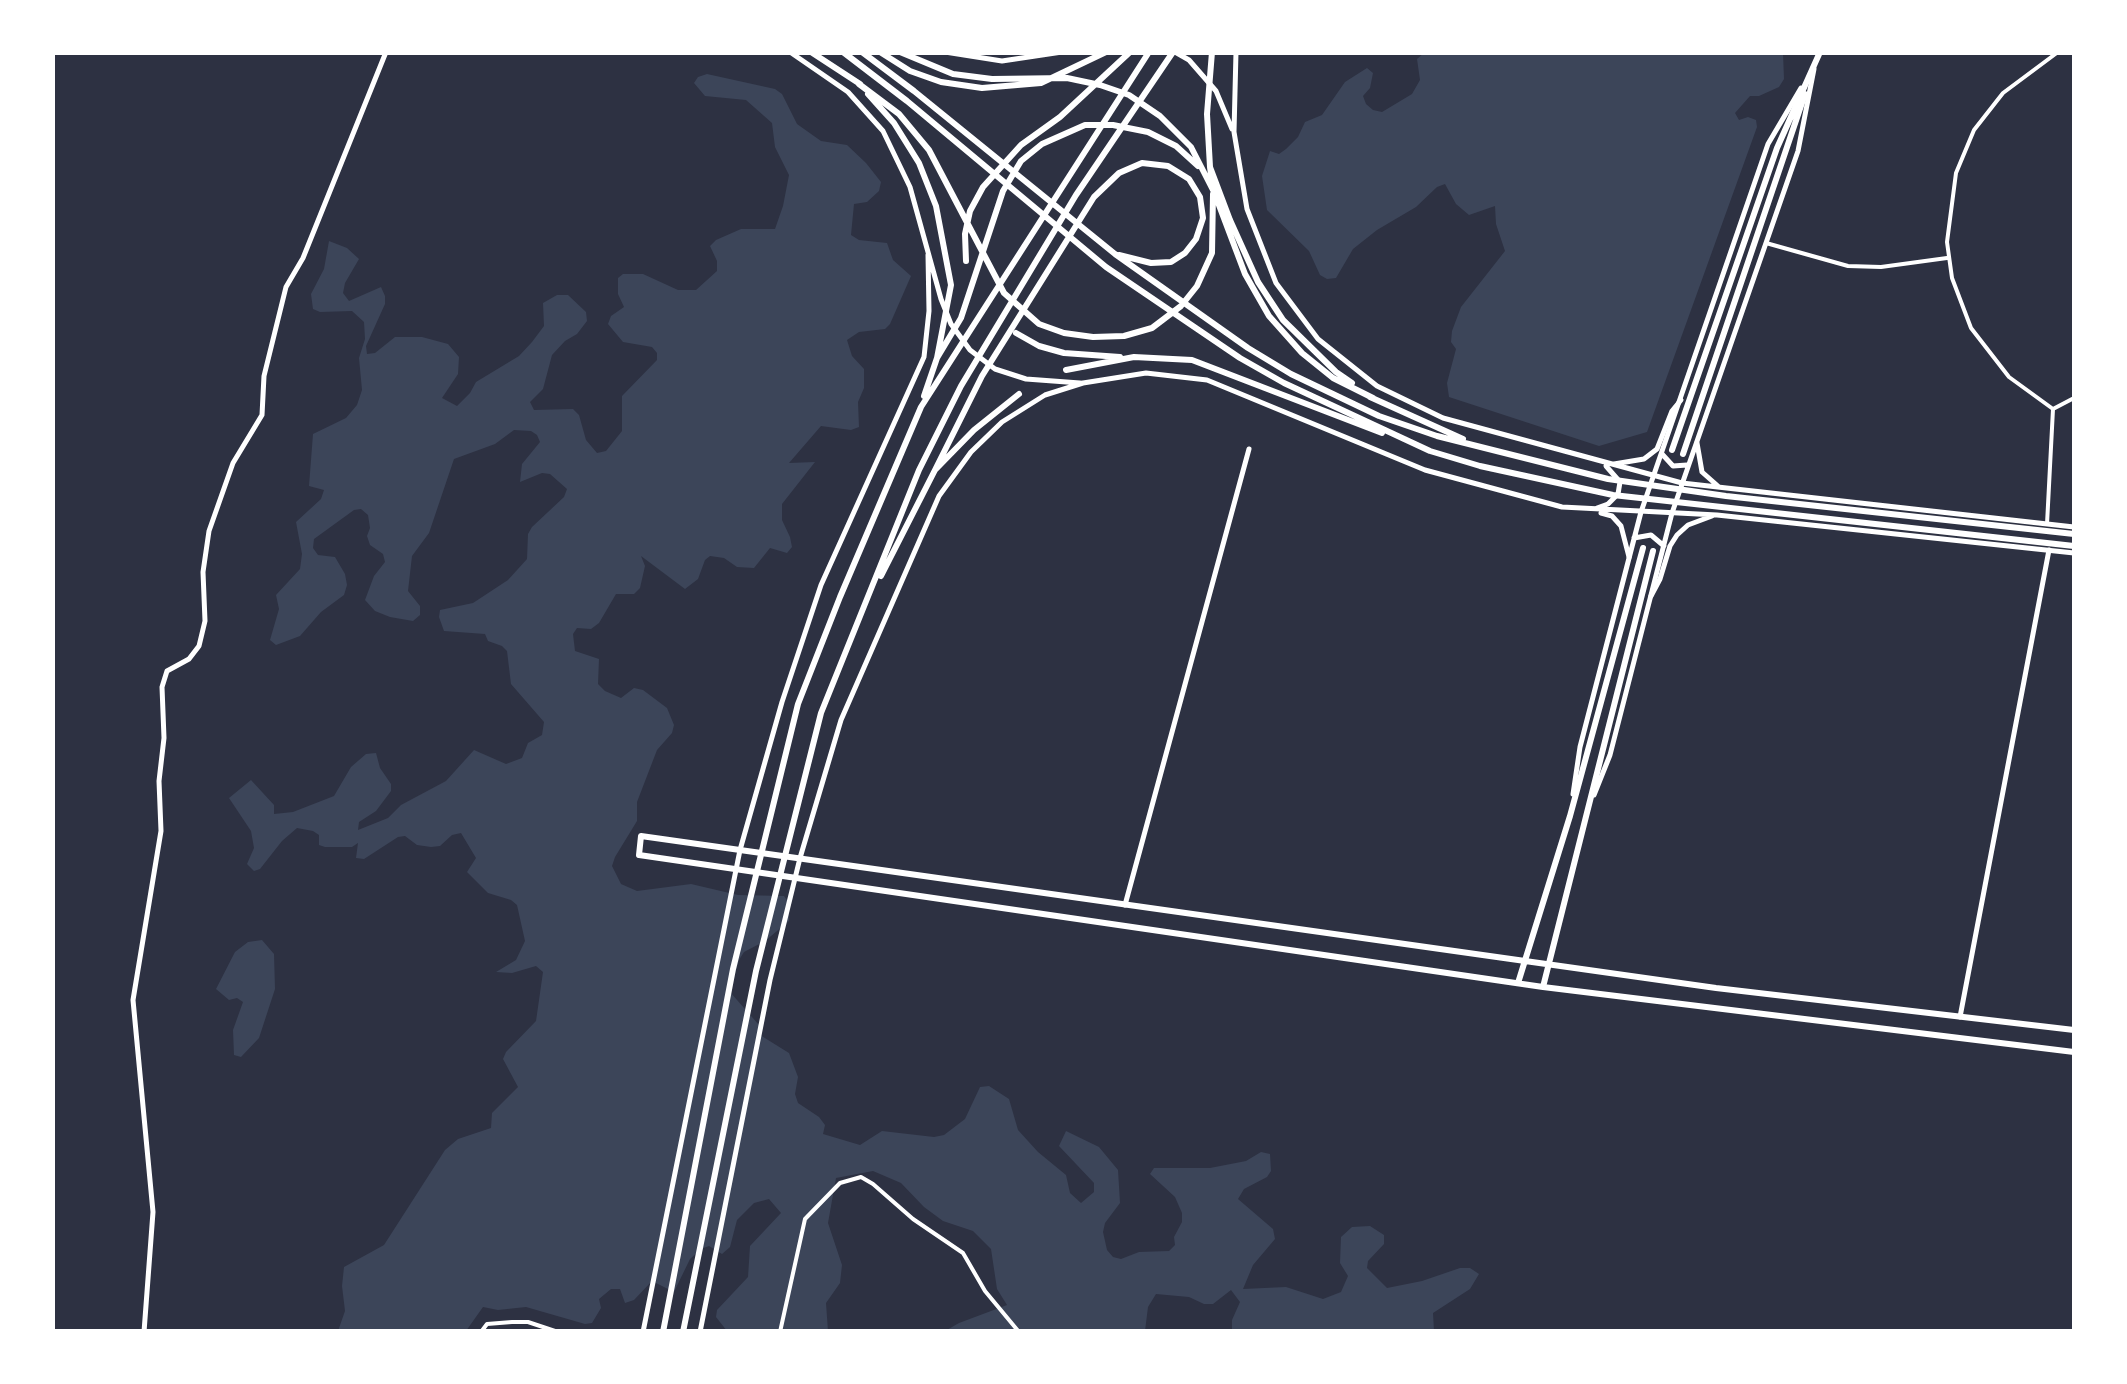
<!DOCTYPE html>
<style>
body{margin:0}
#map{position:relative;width:2127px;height:1384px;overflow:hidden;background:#2d3142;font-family:"IBM Plex Sans",sans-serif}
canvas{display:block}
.frame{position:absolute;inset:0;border:55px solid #fff;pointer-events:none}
</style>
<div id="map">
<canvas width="2127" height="1384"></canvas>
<div class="frame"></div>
</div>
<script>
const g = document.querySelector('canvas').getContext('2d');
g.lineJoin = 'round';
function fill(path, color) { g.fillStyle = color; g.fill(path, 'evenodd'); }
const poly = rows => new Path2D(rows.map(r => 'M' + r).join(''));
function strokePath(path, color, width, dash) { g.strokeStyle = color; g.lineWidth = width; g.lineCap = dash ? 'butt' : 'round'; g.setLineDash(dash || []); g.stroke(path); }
fill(poly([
 [1424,53,1783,53,1784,79,1779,87,1759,96,1750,96,1735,113,1739,120,1748,117,1756,120,1757,127,1647,432,1599,446,1449,397,1447,383,1456,349,1451,342,1452,331,1461,307,1505,251,1496,224,1495,206,1469,215,1456,204,1445,184,1437,187,1416,207,1377,230,1353,249,1336,278,1327,279,1320,275,1309,251,1267,210,1262,176,1270,151,1279,154,1286,149,1298,137,1305,122,1322,115,1345,82,1367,68,1373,73,1370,88,1363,96,1366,104,1373,110,1382,112,1412,94,1420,80,1417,59],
 [707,74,775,89,782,94,797,124,821,141,847,145,866,163,881,182,879,191,867,202,854,204,851,235,859,240,887,243,893,260,911,276,890,324,885,329,859,332,847,340,852,356,864,369,864,388,858,402,859,427,851,430,821,426,789,463,815,462,782,504,782,520,790,537,792,547,787,553,770,548,754,568,737,567,724,558,710,556,705,560,698,579,685,589,641,556,645,566,640,588,634,594,616,594,599,623,591,629,577,628,573,634,575,651,599,659,598,684,605,691,621,698,634,688,643,690,667,708,674,725,672,733,657,750,637,802,637,821,615,857,612,866,621,884,637,891,691,884,738,895,784,896,789,903,789,921,765,941,744,952,739,960,730,992,759,1025,760,1035,789,1053,798,1077,795,1094,798,1103,819,1117,825,1125,823,1134,860,1145,882,1131,934,1137,944,1135,965,1119,980,1087,989,1086,1009,1099,1018,1130,1038,1152,1066,1175,1070,1193,1081,1203,1094,1192,1094,1183,1059,1146,1066,1131,1099,1147,1118,1170,1120,1203,1105,1223,1103,1232,1107,1250,1113,1257,1121,1259,1139,1252,1169,1251,1175,1245,1174,1237,1182,1222,1182,1213,1175,1197,1150,1174,1154,1168,1210,1168,1246,1161,1261,1152,1270,1154,1271,1171,1267,1177,1244,1189,1238,1199,1273,1229,1275,1239,1253,1265,1243,1289,1286,1287,1323,1299,1341,1292,1348,1276,1340,1263,1341,1237,1352,1227,1370,1226,1384,1235,1384,1244,1368,1261,1367,1268,1387,1288,1422,1281,1460,1268,1470,1268,1479,1274,1470,1289,1433,1313,1434,1331,1232,1331,1232,1320,1240,1302,1231,1290,1213,1304,1204,1304,1189,1297,1156,1294,1148,1307,1145,1331,945,1331,959,1323,1007,1305,997,1289,991,1249,973,1231,943,1221,924,1207,901,1183,873,1171,836,1178,828,1223,842,1265,840,1283,826,1303,828,1331,727,1331,716,1317,717,1310,748,1277,750,1246,781,1213,769,1199,754,1203,737,1220,730,1247,722,1254,709,1246,701,1249,690,1259,674,1292,652,1281,634,1300,625,1303,620,1289,611,1289,599,1299,601,1308,592,1323,585,1324,526,1307,498,1310,483,1307,466,1331,338,1331,345,1311,342,1286,344,1267,384,1245,445,1150,458,1139,491,1128,492,1113,518,1087,503,1059,506,1052,536,1021,543,972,536,966,512,973,496,972,516,960,525,941,517,905,511,900,488,893,467,872,476,858,461,833,452,835,440,846,431,847,417,845,405,836,398,837,364,859,356,858,358,843,352,847,325,847,319,845,319,835,313,831,297,828,282,841,260,869,254,871,247,864,254,848,251,831,229,798,251,780,274,805,274,814,293,812,334,796,351,767,366,754,376,753,380,768,391,784,391,791,376,811,359,822,358,830,388,818,401,805,446,781,474,750,506,764,522,758,528,743,542,735,544,722,511,684,507,651,502,646,488,641,485,634,444,631,439,617,440,610,473,603,508,580,527,559,528,534,532,527,564,497,567,489,550,474,542,473,520,482,522,464,540,442,537,435,531,431,514,430,495,444,454,459,429,533,412,556,408,591,420,606,420,615,413,621,390,617,375,611,365,600,374,576,385,562,383,554,370,545,367,536,370,528,368,515,361,509,354,510,314,539,313,548,318,555,335,557,345,574,347,585,344,595,321,612,300,636,276,645,270,640,279,609,276,595,300,569,302,554,296,522,321,499,324,490,309,486,313,434,346,418,357,405,362,390,359,358,365,339,364,322,352,311,320,312,313,309,311,294,324,269,329,241,347,248,359,259,345,283,343,293,349,301,381,287,385,296,385,304,366,346,367,354,375,353,395,337,422,337,448,344,459,357,458,374,442,398,457,406,470,393,476,382,519,356,532,342,544,326,543,303,557,295,568,295,586,312,587,321,577,334,565,341,552,355,543,389,530,402,534,410,573,409,579,415,586,440,597,453,606,451,622,431,622,396,657,360,657,353,652,347,623,342,608,324,611,316,624,307,618,294,618,278,623,274,643,274,678,290,696,290,717,271,717,261,710,246,716,240,741,229,775,229,783,206,789,175,775,147,772,123,746,100,705,96,694,83,698,77],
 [262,940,274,954,275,989,259,1038,241,1057,234,1055,233,1030,243,1002,237,998,229,1000,216,989,235,952,248,942]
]), '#3c4559');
strokePath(poly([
 [1766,243,1848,266,1881,267,1947,258],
 [2053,409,2009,377,1971,328,1952,278,1947,242,1956,173,1974,130,2003,93,2058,52],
 [2053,409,2074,398],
 [2047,524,2053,409],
 [481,1332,487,1324,512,1322,528,1322,558,1332],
 [780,1332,805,1219,840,1183,861,1177,873,1184,913,1219,963,1253,985,1291,1019,1332]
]), '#fff', 4);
strokePath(poly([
 [1662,454,1673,466,1687,465],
 [1634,538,1651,535,1664,546],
 [1573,794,1580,747,1641,512,1768,144,1801,88],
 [1594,795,1610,755,1672,513,1798,151,1814,69],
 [1125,905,1249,449],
 [1960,1017,2049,550],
 [144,1332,153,1212,133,1000,161,831,159,781,164,738,162,687,167,671,189,659,199,646,205,621,203,572,209,531,233,463,262,415,264,376,286,287,303,258,386,52]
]), '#fff', 5);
strokePath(poly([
 [790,52,848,92,883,131,910,187,941,299,951,324,970,350,995,369,1026,379,1080,383],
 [945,52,1002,61,1062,52],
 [1175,52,1189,60,1216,91,1232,129],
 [1236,52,1234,132,1247,209,1276,283,1318,339,1377,386,1443,418,1682,483,2074,527],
 [1697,443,1702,472,1719,487],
 [1614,464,1644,459,1657,449,1672,411,1681,400],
 [1597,508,1608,504,1618,494,1620,482,1606,466],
 [1601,513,1612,516,1621,526,1629,557],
 [1651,596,1660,579,1670,546,1677,535,1688,525,1712,516],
 [643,1332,740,850,782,702,821,585,924,357,929,311,928,255],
 [700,1332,770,980,800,858,841,720,939,496,971,452,1002,422,1045,395,1083,383,1146,373,1207,380,1425,470,1562,507,1717,515,2074,553]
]), '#fff', 5);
strokePath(poly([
 [1672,450,1777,148,1820,52],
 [1683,454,1805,94],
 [1518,983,1570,816,1643,548],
 [1543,987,1653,551],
 [2074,1030,1716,988,641,836,639,855,1543,987,2074,1052]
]), '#fff', 6);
strokePath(poly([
 [811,52,860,84],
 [843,52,907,101,1106,267,1240,358,1284,383,1430,451,1480,466,1613,495,2074,546],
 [862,52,914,91,1115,254,1248,348,1291,374,1379,416,1437,436,1608,479,1726,496,2074,534],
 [880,52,910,71,941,82,982,88,1041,83,1106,52],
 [900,52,953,74,992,79,1067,78,1100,85,1129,95,1160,116,1191,147,1214,192,1245,274,1269,316,1302,353,1333,378,1373,398],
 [1212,52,1207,114,1210,167,1230,220,1258,282,1283,320,1336,372,1352,383],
 [859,84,899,114,929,150,1004,293,1039,324,1064,333,1093,337,1124,336,1152,328,1181,306,1197,286,1212,253,1213,194],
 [868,94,894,123,919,163,936,206,951,285,937,358,924,396],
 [1210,167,1212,182],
 [966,261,965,234,970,211,983,187,1021,145,1060,117,1130,52],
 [1016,333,1039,346,1064,353,1120,357],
 [937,358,961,318,1003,191,1021,161,1042,144,1085,125,1113,125,1148,132,1176,146,1198,166],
 [1066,370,1134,357,1192,360,1382,433],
 [1370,397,1463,439],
 [935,470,982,376,1094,197,1119,173,1142,163,1168,166,1189,179,1200,197,1203,218,1196,239,1185,253,1171,262,1151,263,1119,255],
 [881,576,935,470,974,430,1019,394],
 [663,1332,733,969,798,704,840,597,921,407,1149,52],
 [683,1332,756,971,821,713,919,470,961,386,1076,195,1173,52]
]), '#fff', 6);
</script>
